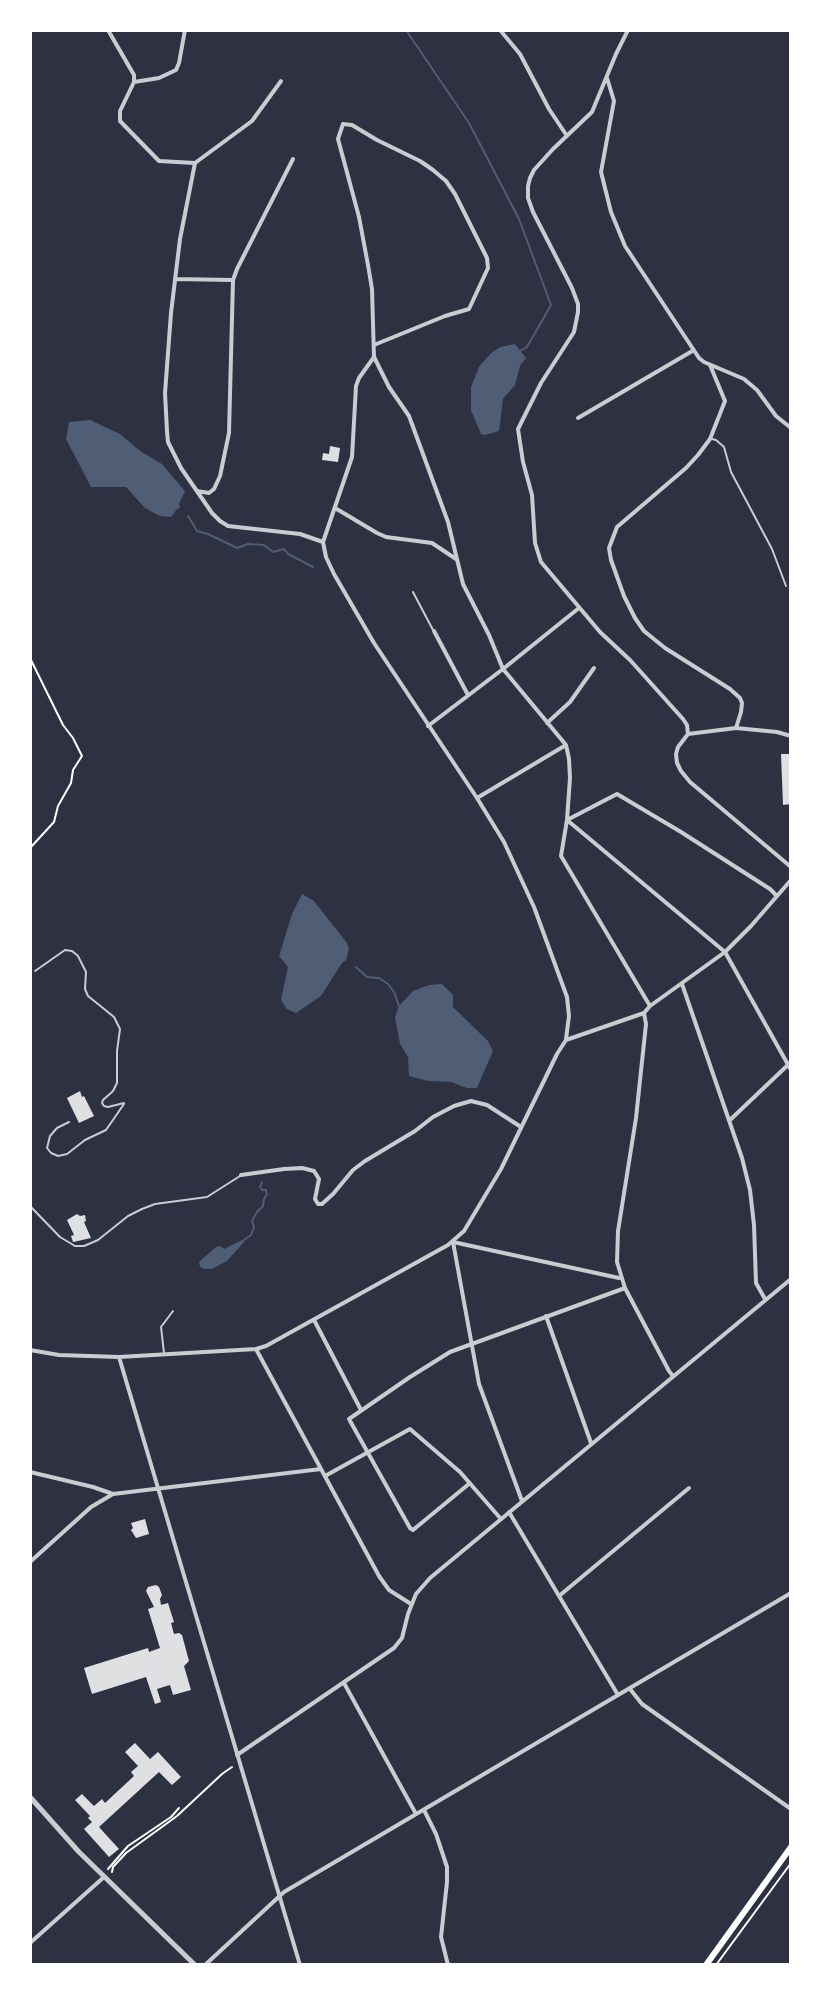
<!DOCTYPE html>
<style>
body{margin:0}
#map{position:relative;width:821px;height:1995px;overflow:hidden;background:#2d3142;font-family:Karla,sans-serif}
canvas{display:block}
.frame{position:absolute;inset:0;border:32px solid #fff;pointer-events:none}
</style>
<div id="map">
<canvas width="821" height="1995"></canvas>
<div class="frame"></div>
</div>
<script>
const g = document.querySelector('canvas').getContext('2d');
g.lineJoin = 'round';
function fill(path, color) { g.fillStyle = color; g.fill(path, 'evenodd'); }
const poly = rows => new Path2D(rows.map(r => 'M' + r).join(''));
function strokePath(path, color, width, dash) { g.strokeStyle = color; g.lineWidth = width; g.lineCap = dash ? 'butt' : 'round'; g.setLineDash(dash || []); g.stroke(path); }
fill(poly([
 [515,344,526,358,520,366,515,385,503,399,499,431,485,435,481,434,471,410,471,387,479,367,490,354,500,347],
 [90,420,120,434,140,451,162,464,185,491,179,504,180,508,177,509,171,517,160,516,145,508,126,487,91,487,66,439,69,422],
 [302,894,314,901,347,943,349,949,346,960,342,963,321,996,296,1013,287,1009,281,1000,288,967,279,956,292,914],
 [442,984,453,995,453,1007,488,1041,493,1051,477,1088,467,1088,451,1082,428,1081,409,1076,408,1057,400,1044,395,1017,399,1006,413,991,429,985],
 [242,1240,245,1241,227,1261,212,1269,204,1269,200,1267,199,1262,216,1247,220,1246,224,1249]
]), '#4f5d75');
strokePath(poly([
 [406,30,469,123,519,219,551,305,527,347,520,351],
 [188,516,197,531,208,534,237,548,248,544,264,545,273,552,284,549,288,554,313,567],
 [356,967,367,977,379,978,388,984,394,992,399,1006],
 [244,1240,251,1235,254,1227,252,1221,257,1212,263,1206,264,1199,267,1194,266,1190,262,1190,260,1187,262,1182]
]), '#4f5d75', 2);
fill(poly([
 [330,446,340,448,338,462,322,460,323,453,329,454],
 [781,754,791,754,791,804,783,805],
 [80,1091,82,1097,84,1096,94,1116,79,1123,67,1098],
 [77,1214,80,1216,85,1215,86,1221,84,1222,91,1238,73,1242,71,1236,74,1235,67,1220],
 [145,1519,149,1534,136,1538,131,1530,133,1528,131,1523],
 [156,1585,159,1587,162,1595,160,1599,161,1605,168,1603,174,1622,171,1623,174,1634,179,1633,182,1635,189,1661,184,1666,191,1690,173,1695,170,1685,157,1689,161,1702,155,1704,146,1677,92,1694,84,1668,148,1648,149,1652,160,1648,148,1609,154,1607,146,1591,148,1587],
 [135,1743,150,1759,158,1752,181,1777,172,1785,159,1772,99,1827,119,1849,109,1857,84,1829,92,1822,88,1818,90,1816,75,1800,82,1794,94,1806,102,1799,105,1803,134,1776,131,1772,138,1766,125,1752]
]), '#e0e0e3');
strokePath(poly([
 [30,658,63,725,73,738,82,756,73,770,71,783,58,806,54,822,31,847],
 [108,1869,128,1846,171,1817,179,1808],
 [112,1872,113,1867,126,1853,177,1816,222,1774,232,1767],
 [716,1965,791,1863]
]), '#fff', 2);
strokePath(poly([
 [712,439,716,440,724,447,731,472,772,549,786,586],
 [413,592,433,630],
 [35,971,65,950,72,951,78,956,86,972,85,989,88,996,114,1017,120,1029,117,1051,117,1083,113,1091,103,1100,102,1103,104,1106,108,1107,124,1103],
 [69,1122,57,1128,50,1136,47,1148,51,1153,58,1156,67,1154,85,1140,106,1130,124,1104],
 [30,1206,60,1237,75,1246,84,1246,98,1240,128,1216,142,1209,155,1204,207,1197,240,1176],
 [164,1353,161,1327,173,1311]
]), '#caccd0', 2);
strokePath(poly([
 [108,30,134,75,134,82,120,111,120,121,159,161,195,163],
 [500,30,520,54,549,109,567,136],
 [628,30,616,54,592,112,553,149,534,170,530,178,528,186,528,198,533,212,572,288,578,304,578,312,574,332,541,383,518,429,523,462,532,495,535,543,541,562,600,632,630,660,683,719,687,725,688,734],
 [607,78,614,101,601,172,611,212,625,246,699,358,704,362,744,379,757,390,776,416,791,428],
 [281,81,252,121,195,163,180,239,171,313,165,393,167,431,168,442,181,468,212,513,220,521,228,526,300,534,323,542],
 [134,82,159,78,176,70,179,63,185,30],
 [175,279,232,280],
 [374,357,389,387,409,416,448,522,463,584,489,635,503,669,566,745,569,759,570,778,567,820,725,952,791,1070],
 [710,365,725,401,710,439,698,455,686,468,617,527,609,548,611,560,624,596,635,618,644,631,665,648,730,689,740,698,742,703,741,712,736,728],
 [578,418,694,350],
 [197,491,209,493,214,489,220,476,229,433,233,280,237,269,293,159],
 [335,508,377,533,386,537,432,543,456,559],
 [323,542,352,457,356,386,359,378,374,357,372,289,368,265,359,217,338,139,343,124,352,125,377,140,420,161,433,170,446,181,455,194,487,258,488,268,469,309,445,316,374,345],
 [323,542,326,557,334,574,374,643,477,798,504,842,534,907,567,997,569,1016,566,1039],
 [434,631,468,695],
 [547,723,570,702,594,668],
 [428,726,503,669,579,608],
 [791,736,777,732,736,728,688,734,678,747,676,754,677,763,681,771,690,782,791,867],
 [477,798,566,745],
 [682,984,742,1158,750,1190,754,1225,756,1283,765,1299],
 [650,1006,561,856,567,820,617,794,681,832,770,889,777,896],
 [644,1013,646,1024,636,1118,618,1231,617,1262,625,1288,669,1371,673,1376],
 [730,1120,791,1062],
 [241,1175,284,1169,302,1168,314,1171,319,1179,315,1199,318,1204,322,1204,333,1194,353,1170,365,1161,415,1131,433,1117,454,1106,471,1101,487,1105,521,1127],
 [453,1242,479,1384,522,1501],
 [453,1242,619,1278],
 [546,1316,591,1443],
 [314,1320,361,1410],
 [256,1349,379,1576,389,1590,411,1604],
 [30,1350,59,1355,119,1357,256,1349,266,1346,448,1245,464,1231,501,1169,557,1054,566,1040,644,1013,650,1006,725,952,751,926,791,880],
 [119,1357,300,1965],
 [30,1472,93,1487,113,1494,321,1469],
 [325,1476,410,1429,460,1472,501,1519],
 [470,1483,413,1530,410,1528,349,1419,410,1377,450,1352,625,1288],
 [509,1512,618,1695],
 [30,1562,91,1507,113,1494],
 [559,1596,689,1488],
 [344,1683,416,1814],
 [630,1689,642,1704,791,1809],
 [237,1755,394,1648,402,1638,408,1614,416,1594,430,1578,791,1279],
 [424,1810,436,1834,447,1867,447,1882,441,1937,448,1965],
 [30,1943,104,1877],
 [205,1965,284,1892,791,1593]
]), '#caccd0', 4);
strokePath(poly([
 [30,1797,79,1852,195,1965]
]), '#caccd0', 5);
strokePath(poly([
 [706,1965,791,1847]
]), '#fff', 6);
</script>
